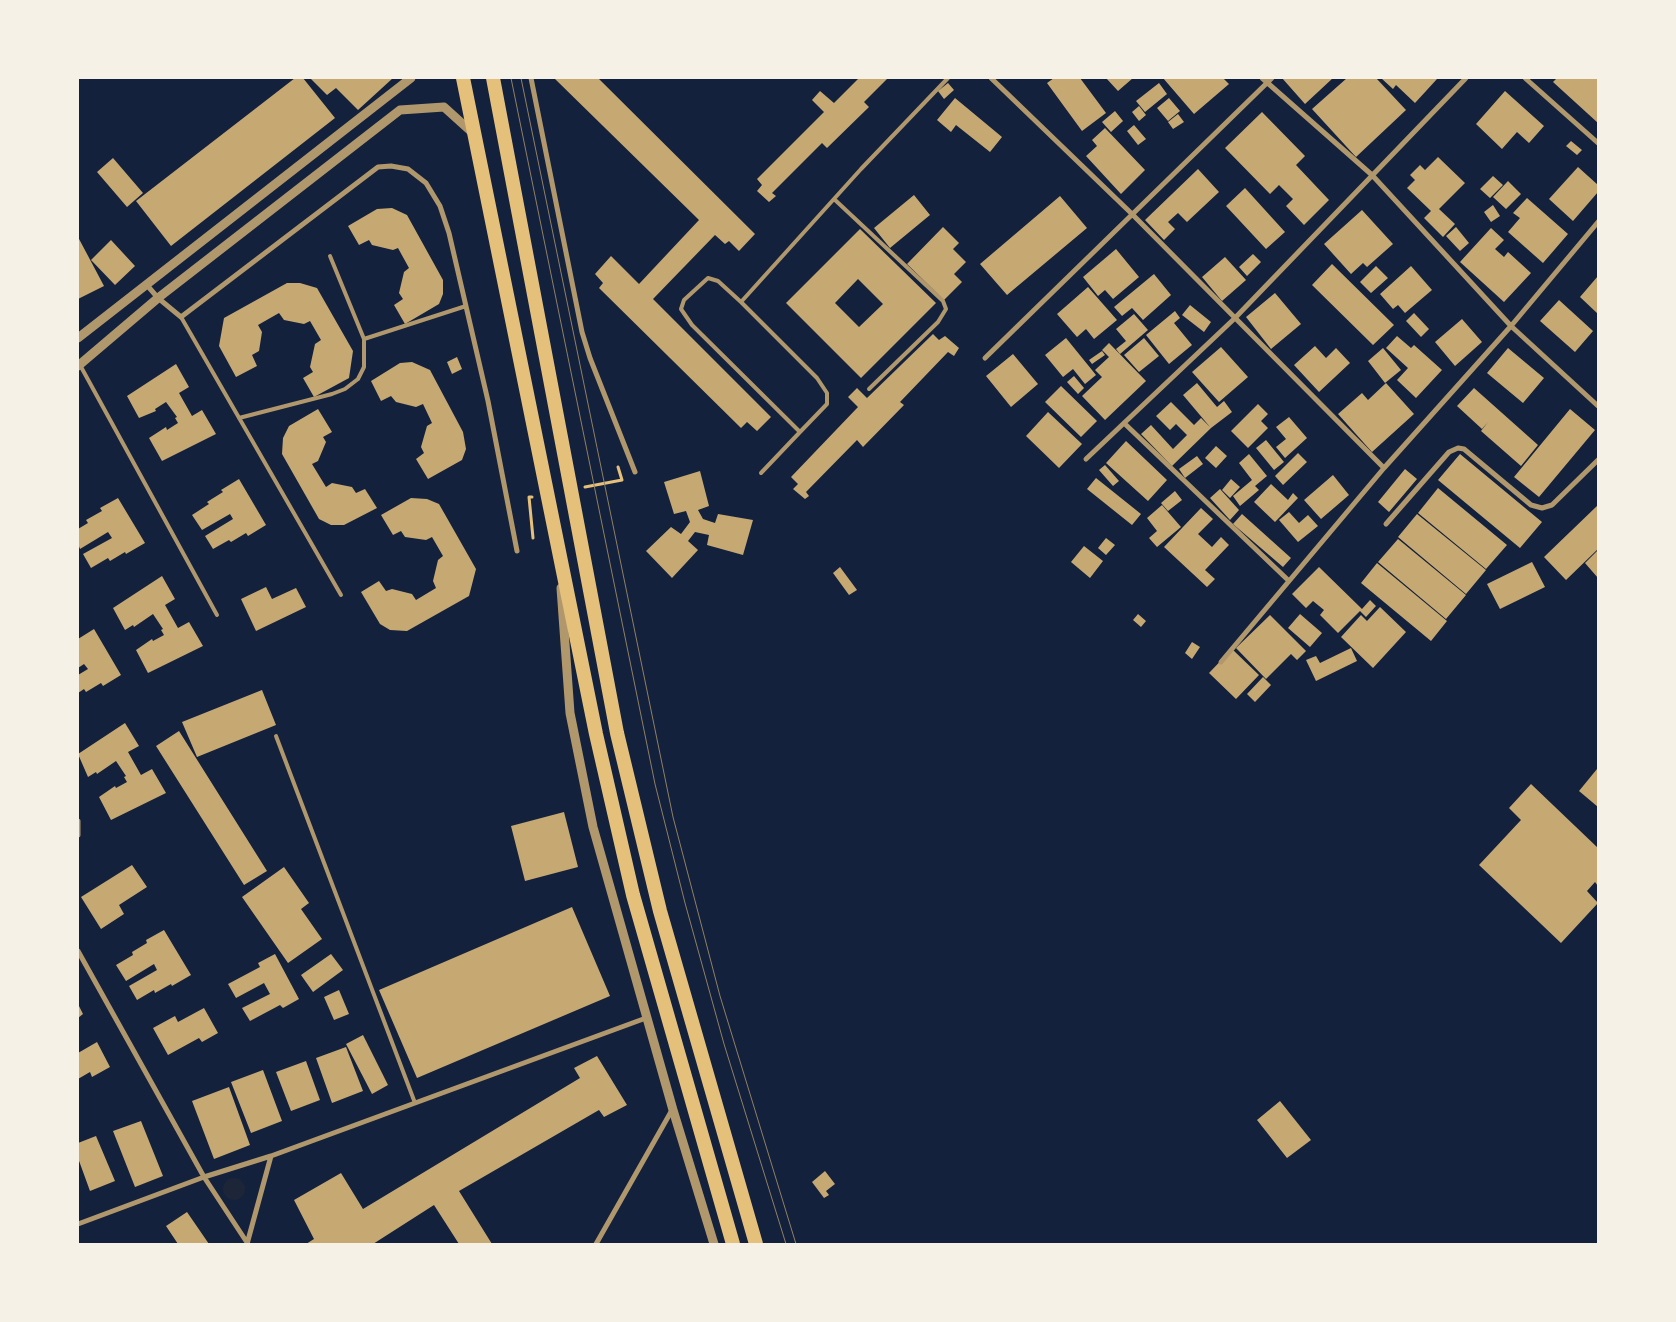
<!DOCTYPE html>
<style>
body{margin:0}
#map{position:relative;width:1676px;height:1322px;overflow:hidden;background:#14213d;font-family:Georgia,serif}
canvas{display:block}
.frame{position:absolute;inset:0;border:79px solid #f6f1e7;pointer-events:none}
</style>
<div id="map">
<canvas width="1676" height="1322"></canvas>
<div class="frame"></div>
</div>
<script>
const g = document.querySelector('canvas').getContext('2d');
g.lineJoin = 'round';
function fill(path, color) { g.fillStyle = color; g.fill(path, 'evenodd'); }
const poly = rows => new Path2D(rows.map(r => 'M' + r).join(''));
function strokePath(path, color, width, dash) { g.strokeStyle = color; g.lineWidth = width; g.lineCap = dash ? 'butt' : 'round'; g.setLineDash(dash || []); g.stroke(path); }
fill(poly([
 '223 1189a11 11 0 1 1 22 0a11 11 0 1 1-22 0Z'
]), '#1d2539');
fill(poly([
 [295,78,303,78,335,118,171,246,136,201],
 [310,78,393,78,358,110,336,88,327,95],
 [554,78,598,78,755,234,739,251,729,241,725,244,715,235,653,299,771,417,757,431,747,422,741,428,599,288,603,283,595,274,611,256,639,284,699,220],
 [859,78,888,78,864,102,869,107,827,148,822,143,772,193,776,196,769,202,757,191,762,185,757,179,824,112,812,100,820,91,834,103],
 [1054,78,1080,78,1106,113,1082,131,1047,83],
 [1106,78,1133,78,1118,91],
 [1163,78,1223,78,1229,84,1194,114],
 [1282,78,1333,78,1305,104],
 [1347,78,1376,78,1406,110,1356,157,1312,109],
 [1381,78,1436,78,1437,79,1415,103,1396,85,1393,89],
 [1557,78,1598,78,1598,123,1553,82],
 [948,83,954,90,944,99,938,91],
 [1159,83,1167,94,1145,112,1136,101],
 [1505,91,1544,126,1529,143,1517,132,1502,149,1476,124],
 [955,98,1002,137,990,152,956,125,951,132,937,120],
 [1169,98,1180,111,1168,121,1157,108],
 [1139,106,1146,115,1139,121,1132,112],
 [1115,111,1123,121,1111,132,1102,122],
 [1262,112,1305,156,1296,165,1329,200,1304,225,1286,206,1293,199,1279,185,1270,194,1225,148],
 [1178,114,1184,122,1173,129,1168,122],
 [1134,125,1146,139,1138,145,1127,131],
 [1105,128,1145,170,1121,194,1086,156,1097,146,1092,140],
 [1571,141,1582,150,1577,155,1566,146],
 [1438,157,1465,183,1439,209,1455,224,1443,237,1424,218,1431,211,1407,188,1415,180,1410,175,1420,165,1425,170],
 [113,158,143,193,127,207,97,172],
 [1578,167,1598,185,1598,192,1573,221,1549,199],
 [1198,169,1219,192,1187,222,1178,213,1168,222,1175,229,1164,240,1145,220],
 [1493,176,1503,185,1490,198,1480,189],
 [1508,181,1521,194,1506,209,1493,197],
 [1245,188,1285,232,1266,249,1226,206],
 [914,195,930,215,890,248,874,228],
 [1060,196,1087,228,1007,295,980,264],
 [1527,198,1568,234,1543,263,1508,232,1520,218,1513,213],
 [1493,205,1500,216,1491,222,1484,212],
 [392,208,407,215,443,280,443,294,439,304,405,324,394,305,403,299,399,293,404,272,409,268,398,248,393,250,372,245,369,240,359,245,348,226,377,209],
 [1362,210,1393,244,1367,267,1363,263,1351,274,1324,244],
 [943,227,959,243,953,249,966,262,954,274,962,282,944,300,907,264],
 [1456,227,1469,243,1460,251,1446,236],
 [1491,228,1504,240,1495,249,1504,257,1508,252,1531,273,1504,302,1460,262],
 [860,229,936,303,861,378,786,303],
 [858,279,883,304,859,327,835,303],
 [78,237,104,286,78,299],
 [111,240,135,266,115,285,91,260],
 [1116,249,1139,277,1113,299,1105,290,1098,296,1083,277],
 [1253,254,1261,262,1247,276,1239,267],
 [1225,257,1246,280,1222,301,1202,277],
 [1332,264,1394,325,1373,345,1312,285],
 [1376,266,1388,278,1371,293,1360,282],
 [1411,266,1432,290,1405,313,1398,305,1393,309,1380,294],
 [1154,274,1171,295,1143,320,1132,308,1122,316,1114,307],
 [1598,276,1598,314,1580,297],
 [287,283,300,283,317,288,353,351,349,378,314,397,303,378,313,372,310,367,315,344,321,340,310,321,304,324,284,320,279,313,258,325,262,332,259,351,252,355,257,366,236,377,219,346,224,318],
 [1088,287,1117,320,1094,339,1086,329,1077,337,1057,314],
 [1275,293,1301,324,1271,349,1246,317],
 [1559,300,1593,331,1575,352,1540,321],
 [1190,305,1211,322,1204,332,1182,315],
 [1175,311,1180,318,1174,323,1192,345,1169,364,1146,335],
 [1414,313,1429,329,1421,337,1406,321],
 [1134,314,1148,330,1120,354,1116,349,1126,341,1116,329],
 [1462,319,1482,342,1455,366,1435,342],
 [933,334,939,340,945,336,959,348,954,356,948,352,900,402,904,405,863,447,857,440,806,492,809,496,805,499,793,489,798,484,791,477,858,407,848,397,857,388,867,398],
 [1397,336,1411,348,1414,345,1442,370,1416,398,1397,380,1408,368,1386,348],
 [1066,338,1096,375,1085,384,1073,369,1063,377,1045,355],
 [1144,338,1159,356,1139,372,1124,355],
 [1109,343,1146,381,1105,420,1082,396,1102,377,1095,370,1109,357,1102,350],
 [1315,346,1326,358,1336,348,1350,363,1319,392,1294,365],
 [1221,347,1248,377,1219,402,1192,372],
 [1383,348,1401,370,1385,383,1368,361],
 [1508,348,1544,378,1523,403,1487,373],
 [1102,351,1105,355,1092,364,1089,360],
 [1013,354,1038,384,1011,407,986,376],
 [457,357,462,369,452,374,447,362],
 [412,362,430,370,463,432,466,449,462,460,428,479,416,459,424,453,421,447,427,426,432,423,423,404,416,407,396,402,391,396,381,401,371,381,400,363],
 [176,364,189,387,179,393,192,416,202,410,216,434,162,461,149,438,166,427,167,430,178,423,175,418,177,417,166,402,155,409,156,411,139,418,127,396],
 [1074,376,1084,388,1078,394,1067,382],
 [1197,383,1217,407,1224,401,1232,412,1211,428,1172,466,1141,434,1151,425,1173,449,1187,435,1176,424,1170,430,1156,416,1171,402,1194,425,1201,418,1210,427,1183,395],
 [1386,383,1414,414,1372,452,1338,414,1362,393,1368,400],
 [1061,386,1097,421,1081,437,1045,402],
 [1474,388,1538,445,1521,466,1481,431,1488,422,1482,429,1457,406],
 [1258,404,1268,414,1261,421,1268,428,1248,448,1231,431],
 [318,409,332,432,323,437,326,442,318,461,312,464,326,487,332,483,352,487,356,493,365,489,377,508,344,525,331,525,319,519,282,454,283,438,289,426],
 [1570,409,1595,430,1539,497,1514,477],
 [1048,412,1082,444,1059,468,1026,436],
 [1289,417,1307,438,1285,458,1276,447,1286,439,1276,427],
 [1266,440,1284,462,1274,470,1256,448],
 [1126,441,1167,480,1148,501,1106,463],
 [1216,446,1227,456,1216,468,1205,458],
 [1298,453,1307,462,1283,485,1275,476],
 [1249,454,1267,476,1255,486,1259,490,1240,506,1233,496,1252,480,1239,463],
 [1460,454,1542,522,1520,548,1438,480],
 [1197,456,1203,464,1185,478,1179,469],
 [1105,465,1119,481,1113,486,1099,470],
 [1405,469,1417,479,1389,512,1378,502],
 [700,471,709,506,698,510,703,519,715,523,718,514,753,520,743,555,707,545,709,535,695,532,688,541,698,550,672,578,646,551,671,527,681,534,690,522,686,511,674,514,664,482],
 [1333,475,1349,495,1321,519,1304,500],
 [1096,478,1141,514,1132,525,1087,489],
 [239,479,266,525,248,536,246,533,231,542,229,540,213,549,205,536,233,519,230,514,202,530,192,515,209,504,207,502,223,492,221,490],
 [1231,479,1240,487,1230,498,1222,490],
 [1271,484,1288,500,1293,493,1298,498,1275,522,1254,502],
 [1438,488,1507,545,1486,569,1418,513],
 [1220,489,1239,510,1230,520,1210,498],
 [1175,491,1182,500,1168,511,1161,503],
 [118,498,145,543,126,554,125,552,110,561,108,558,91,568,83,554,112,538,108,532,80,549,78,544,78,529,88,523,86,520,102,511,100,508],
 [411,498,427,499,439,504,476,569,469,596,407,631,390,630,380,624,361,592,379,581,386,591,392,589,412,594,416,600,436,588,433,581,438,560,443,556,432,537,426,540,405,537,401,531,393,535,381,515],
 [1162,505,1181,527,1157,547,1149,538,1157,531,1147,518],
 [1598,505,1598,549,1566,580,1544,557],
 [1201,508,1213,519,1198,534,1212,547,1221,537,1229,545,1205,570,1215,579,1207,587,1164,547],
 [1289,512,1299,523,1308,515,1318,526,1298,542,1279,520],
 [1242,514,1291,558,1283,567,1233,524],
 [1417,514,1486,570,1466,594,1398,537],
 [1106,538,1115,545,1106,555,1098,548],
 [1398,539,1466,595,1446,619,1378,562],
 [1084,546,1103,561,1090,578,1071,562],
 [1598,550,1598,578,1585,563],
 [1532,562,1545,587,1500,609,1487,584],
 [1377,563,1447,621,1431,641,1361,583],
 [840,567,857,590,849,595,833,573],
 [1319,567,1362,609,1370,600,1376,606,1366,617,1360,611,1338,633,1320,615,1324,610,1313,601,1306,608,1292,594],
 [162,576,175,599,165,605,178,628,189,622,203,646,148,673,136,650,152,639,153,641,164,635,161,630,163,629,153,614,134,627,133,625,125,630,113,608],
 [266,587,272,599,296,588,306,607,256,631,241,599],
 [1380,607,1406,632,1373,668,1341,637,1361,615,1367,621],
 [1138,614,1146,621,1141,627,1133,620],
 [1300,614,1322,633,1310,647,1288,628],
 [1270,615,1306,651,1297,660,1291,654,1266,679,1236,648],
 [94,629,121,675,103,686,101,683,86,692,84,689,78,693,78,675,88,669,84,664,78,668,78,639],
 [1192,642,1200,647,1192,659,1185,653],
 [1351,648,1357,661,1316,681,1306,660,1316,656,1320,663],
 [1232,649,1259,675,1236,699,1209,673],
 [1263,677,1271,685,1255,702,1247,694],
 [262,690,276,725,197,757,182,722],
 [125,723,139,746,128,752,141,775,152,769,166,793,111,820,99,797,115,786,116,788,127,782,124,777,126,776,116,761,97,774,96,772,88,777,78,754],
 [179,731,267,871,244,885,156,746],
 [1597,769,1598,770,1598,807,1579,791],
 [1531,784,1598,848,1598,886,1595,882,1587,891,1598,903,1561,943,1479,865,1521,820,1509,808],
 [564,812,578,867,525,881,511,826],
 [132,865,147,887,119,905,124,914,101,929,81,897],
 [284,867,309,903,301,909,322,939,288,963,242,897],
 [572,907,610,996,417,1078,379,990],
 [164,930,191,975,172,986,171,984,155,993,154,990,137,1000,129,986,157,970,154,964,126,981,116,965,133,955,132,952,147,943,146,940],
 [275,954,299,999,283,1008,280,1005,250,1021,242,1008,270,994,264,983,236,998,228,984,260,967,258,963],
 [331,954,343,970,313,992,301,975],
 [339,990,349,1014,334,1020,324,997],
 [78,1004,83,1014,78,1018],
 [204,1008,218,1033,202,1042,199,1038,168,1055,153,1028,175,1016,178,1022],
 [363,1035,388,1085,372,1094,346,1044],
 [97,1042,110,1067,92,1077,90,1072,78,1079,78,1053],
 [346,1047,363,1091,332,1103,316,1058],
 [597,1056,627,1105,604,1117,599,1110,459,1191,492,1244,459,1244,434,1205,373,1244,306,1244,314,1239,294,1200,341,1173,363,1209,580,1078,574,1068],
 [306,1061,320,1100,291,1111,276,1072],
 [263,1070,282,1121,251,1133,231,1082],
 [229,1087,250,1145,214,1159,192,1101],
 [1280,1101,1311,1140,1287,1158,1257,1120],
 [141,1121,163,1176,135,1187,113,1131],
 [96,1136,115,1181,90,1191,78,1158,78,1143],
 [825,1171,835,1184,826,1191,829,1195,824,1198,812,1182],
 [187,1212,209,1244,178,1244,166,1226]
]), '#c6a872');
strokePath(poly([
 [585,487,622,480,618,467],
 [532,497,529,497,533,538]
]), '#e5c07b', 3);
strokePath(poly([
 [834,199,943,301,946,309,938,322,869,389],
 [741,302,817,378,827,393,827,404,800,432],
 [181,317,341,595],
 [364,339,466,306],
 [80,365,217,615],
 [239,418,332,394,345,389,358,379,364,367,364,339,330,256],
 [761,473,800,432,692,325,681,309,684,300,708,278,718,281,741,302,861,169,948,78],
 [276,736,415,1103]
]), '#b1986c', 4);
strokePath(poly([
 [531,78,582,332,590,358,635,472],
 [991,78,1131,213,1384,468],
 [1262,78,1372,175,1511,326,1598,406],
 [1525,78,1598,143],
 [146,284,158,298,181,317,378,167,391,166,408,169,426,183,440,206,449,233,488,401,517,551],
 [985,358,1272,78],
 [1124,423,1289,581],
 [1086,459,1234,319,1466,78],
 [1386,524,1449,452,1458,448,1464,449,1531,505,1542,508,1552,505,1598,460],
 [1221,662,1384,468,1511,326,1598,222],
 [78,821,78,835],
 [78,951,204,1177,248,1244],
 [78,1224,204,1177,271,1156,646,1018],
 [247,1244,271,1156],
 [596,1244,672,1110]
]), '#b1986c', 5);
strokePath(poly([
 [78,338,411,78],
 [78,366,158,298,400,110,444,107,475,135],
 [561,588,570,713,593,827,673,1110,714,1244]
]), '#b1986c', 9);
strokePath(poly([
 [463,78,596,734,633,895,733,1244],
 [493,78,617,733,660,911,756,1244]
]), '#e5c07b', 14);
strokePath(poly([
 [511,78,655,784,685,903,724,1044,786,1244],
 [521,78,673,817,720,996,796,1244]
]), '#918062', 1);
</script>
